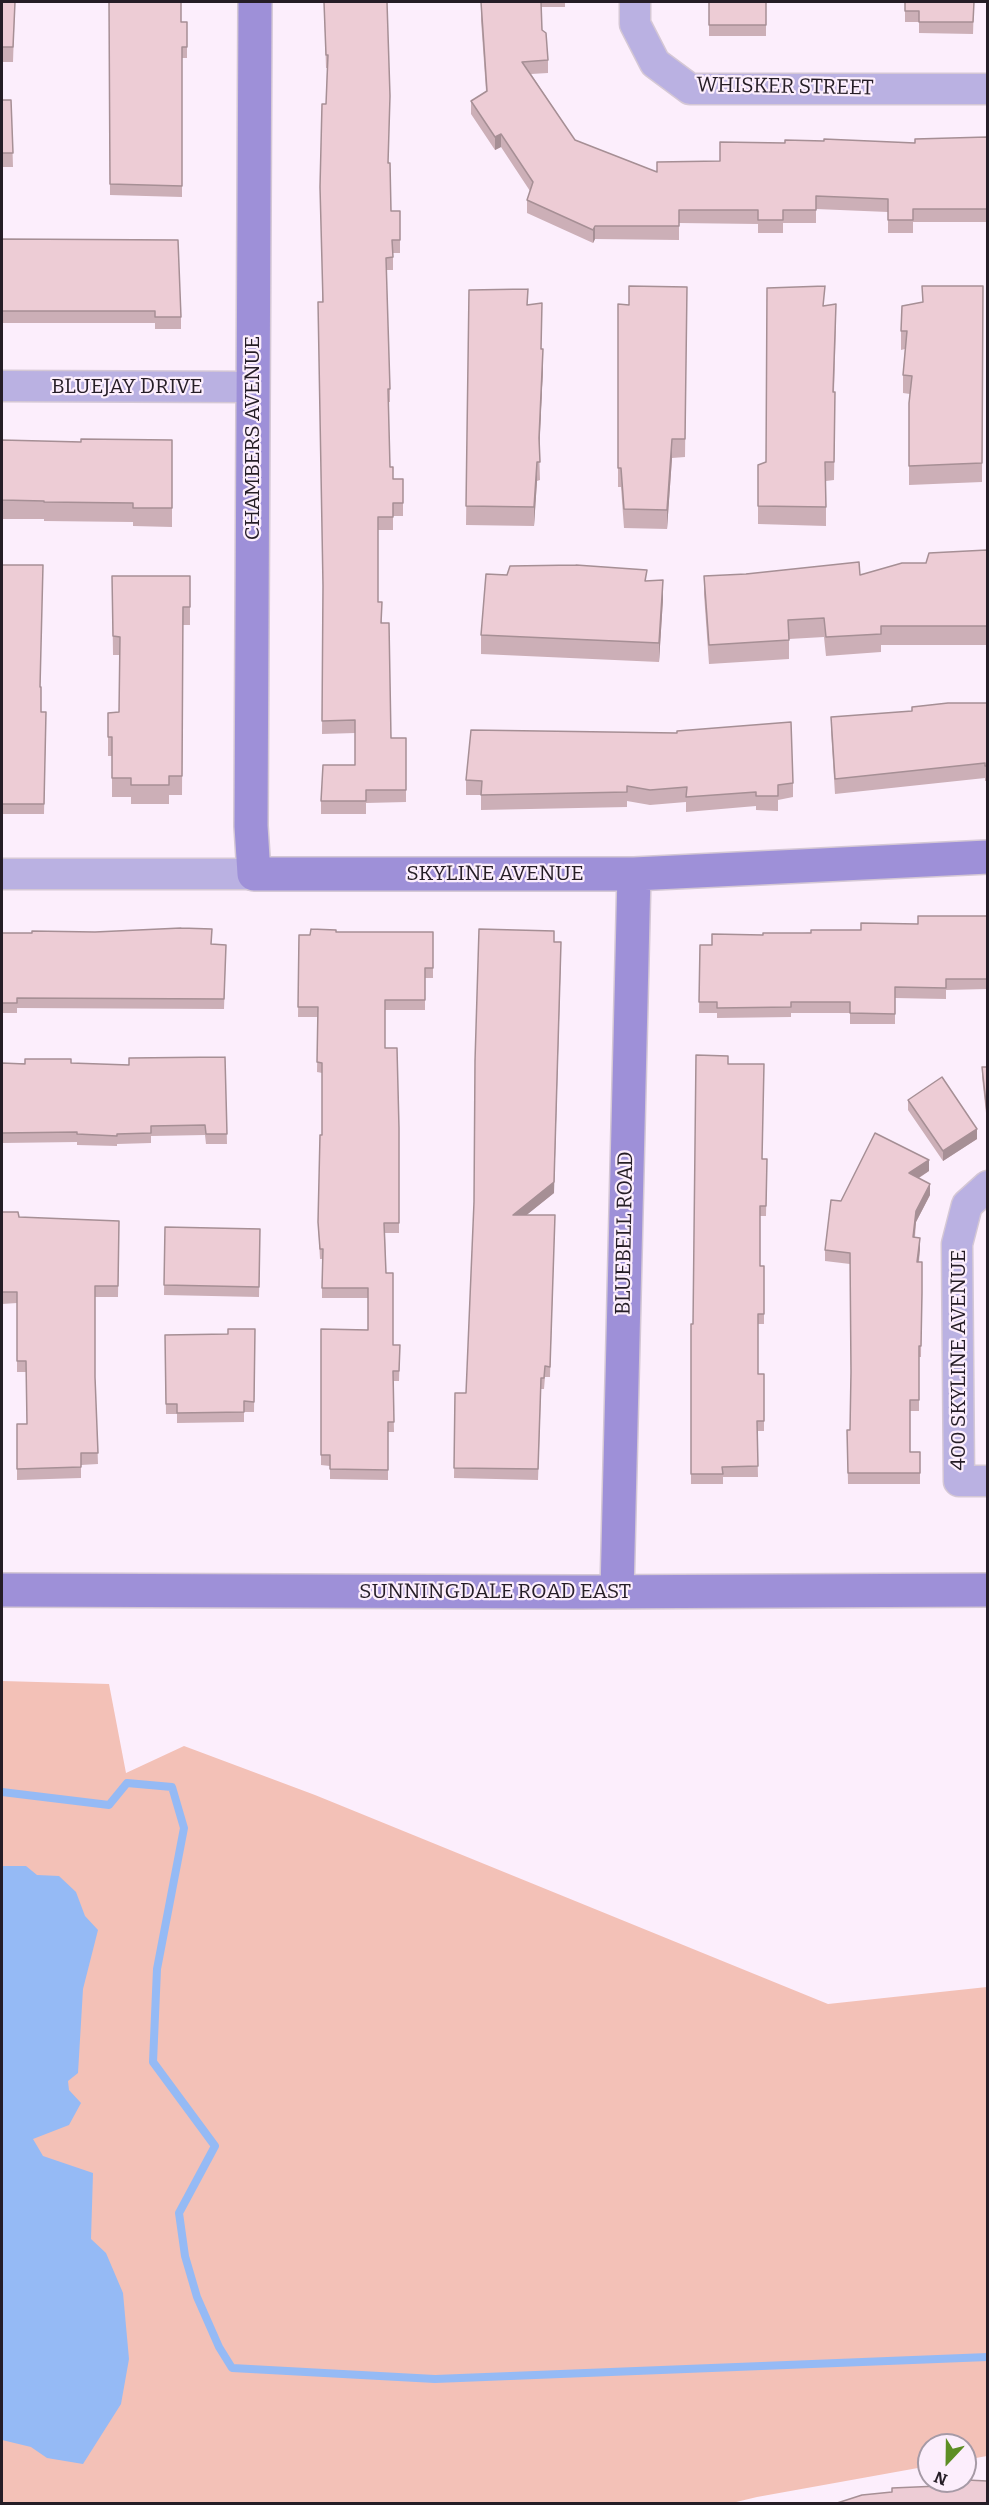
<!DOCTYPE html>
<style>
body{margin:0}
#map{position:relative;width:989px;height:2505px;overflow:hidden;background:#fceefc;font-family:Bitter,serif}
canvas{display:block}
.frame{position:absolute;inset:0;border:3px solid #251d26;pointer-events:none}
.north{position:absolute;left:917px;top:2433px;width:60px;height:60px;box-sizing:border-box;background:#fceefc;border:2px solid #a69aa6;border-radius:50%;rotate:202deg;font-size:16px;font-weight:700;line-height:24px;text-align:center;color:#251d26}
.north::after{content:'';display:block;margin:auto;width:21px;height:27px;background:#5d8e24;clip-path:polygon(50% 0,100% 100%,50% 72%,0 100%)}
</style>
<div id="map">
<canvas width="989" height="2505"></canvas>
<div class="frame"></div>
<div class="north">N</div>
</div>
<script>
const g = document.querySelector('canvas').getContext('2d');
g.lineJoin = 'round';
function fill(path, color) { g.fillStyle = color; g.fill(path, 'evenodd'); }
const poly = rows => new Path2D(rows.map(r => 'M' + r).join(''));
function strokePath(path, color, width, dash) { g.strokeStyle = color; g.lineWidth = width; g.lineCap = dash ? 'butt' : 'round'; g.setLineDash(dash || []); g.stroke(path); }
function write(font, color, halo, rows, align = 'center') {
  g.font = font + ' Bitter,serif'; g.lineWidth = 4.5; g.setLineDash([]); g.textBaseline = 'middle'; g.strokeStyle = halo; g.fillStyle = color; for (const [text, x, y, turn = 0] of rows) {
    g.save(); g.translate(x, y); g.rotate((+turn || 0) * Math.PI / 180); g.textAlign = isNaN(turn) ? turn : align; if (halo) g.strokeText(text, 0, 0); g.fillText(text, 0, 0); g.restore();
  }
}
fill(poly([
 [2,1681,109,1684,126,1773,184,1746,315,1795,828,2004,987,1987,987,2456,965,2460,965,2445,929,2445,929,2466,757,2497,732,2503,2,2504]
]), '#f3c1b7');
fill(poly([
 [2,1866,26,1866,37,1875,59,1876,76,1892,85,1916,98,1930,83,1989,78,2073,68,2081,69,2090,81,2103,69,2125,33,2139,43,2156,93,2173,91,2239,106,2253,123,2293,129,2359,121,2404,83,2464,47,2458,31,2447,2,2440]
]), '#95baf5');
strokePath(poly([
 [2,1792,109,1805,127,1783,172,1787,184,1828,157,1969,153,2062,215,2146,179,2213,185,2256,197,2297,219,2347,232,2368,435,2379,988,2357]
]), '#95baf5', 8);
const street = poly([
 [635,2,635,24,655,63,690,89,988,89],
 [2,386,253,387],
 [2,874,254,874],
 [988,1186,967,1205,957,1244,959,1481,988,1481]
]);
const secondary = poly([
 [255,2,251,826,254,874,634,874,988,857],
 [2,1590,578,1592,988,1590],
 [617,1592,634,874]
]);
strokePath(street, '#d5c8d5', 33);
strokePath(secondary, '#d5c8d5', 36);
strokePath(street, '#bab1e2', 30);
strokePath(secondary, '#9e90d8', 33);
fill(poly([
 [2,2,15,2,13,62,2,62],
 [109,2,181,22,187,47,187,58,182,58,182,197,110,195],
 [324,2,389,163,391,211,400,240,400,253,393,253,393,270,386,270,390,389,390,402,388,402,390,467,393,479,403,479,403,516,393,516,393,530,378,530,378,602,382,623,391,738,406,738,406,802,366,803,366,814,321,814,321,801,355,765,355,733,322,734,323,595,322,302,327,68,326,68],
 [481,2,565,2,565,7,541,7,542,30,548,60,548,73,531,74,575,140,657,172,720,161,987,137,987,222,913,222,913,233,888,233,888,212,816,209,816,223,783,223,783,233,758,233,758,224,679,223,679,240,595,239,593,243,527,213,527,200,530,191,501,147,495,150,471,114,471,101,486,91,481,20],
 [709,2,766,2,766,36,709,36],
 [905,2,974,2,973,34,919,33,919,22,905,22],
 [2,100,11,100,13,167,2,167],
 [2,239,181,317,181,329,155,329,155,323,2,323],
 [983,286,982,482,909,485,909,403,910,394,903,393,903,375,905,349,901,350,901,331,922,303],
 [687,287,685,457,672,458,667,529,624,528,621,487,618,487,618,304,629,305],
 [469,290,528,305,541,349,543,368,539,446,540,480,537,481,534,526,466,525],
 [825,306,836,323,834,392,835,411,834,480,826,481,826,526,758,524,758,465,766,462],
 [2,440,81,442,172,440,172,527,133,526,133,522,44,521,44,519,2,519],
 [987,550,987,645,881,645,881,652,826,656,824,637,789,639,789,659,709,664,704,594,704,576,860,575,926,563],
 [2,565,40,687,41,712,46,712,44,814,2,814],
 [112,576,190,576,190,625,183,625,182,795,169,795,169,804,131,804,131,797,112,797,112,756,108,756,108,713,119,712,119,655,113,655],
 [647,581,663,599,659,662,481,654,481,635],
 [987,703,987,781,985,781,985,778,835,794,831,731,831,717,912,711],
 [466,780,793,783,793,797,778,800,778,811,756,810,756,806,686,812,686,802,650,805,627,801,627,807,481,810,481,795,466,795],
 [987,916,987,989,946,990,946,999,895,998,895,1024,850,1024,850,1013,791,1013,791,1017,717,1018,717,1013,699,1013,700,945,712,945,763,935,861,930,918,924],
 [336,932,433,932,433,978,425,978,425,1010,385,1010,385,1048,399,1128,399,1233,385,1233,386,1273,393,1345,400,1345,399,1381,393,1381,394,1432,388,1432,388,1480,330,1479,330,1466,321,1465,321,1329,368,1330,368,1298,322,1298,322,1259,320,1259,318,1222,322,1135,322,1073,317,1072,318,1017,298,1017,299,935,310,935],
 [2,933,32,933,226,945,224,1009,17,1008,17,1013,2,1013],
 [554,942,554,1193,526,1215,555,1215,550,1377,545,1377,544,1389,541,1389,538,1480,454,1478,455,1393,466,1393],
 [225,1057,227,1144,206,1144,205,1135,151,1136,151,1143,117,1144,117,1146,77,1145,77,1142,2,1143,2,1063,71,1063,129,1065],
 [728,1064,762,1159,767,1159,766,1216,760,1216,760,1266,764,1266,764,1324,758,1324,758,1374,764,1374,764,1431,757,1431,758,1477,723,1477,723,1484,691,1484,691,1324,693,1324],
 [982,1067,987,1067,987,1122,982,1077],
 [908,1100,977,1139,943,1161,908,1110],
 [929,1171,919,1178,930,1195,916,1222,915,1237,920,1249,919,1262,922,1262,921,1357,919,1357,919,1411,910,1411,910,1452,920,1452,920,1484,848,1484,847,1430,850,1430,851,1375,850,1264,825,1261,825,1250,841,1201],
 [2,1212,19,1217,119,1221,118,1297,95,1297,95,1378,98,1464,81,1465,81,1478,17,1480,17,1424,27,1424,26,1372,17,1372,17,1303,2,1304],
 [165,1227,260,1229,259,1297,164,1295],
 [255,1329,254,1412,244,1412,244,1422,177,1423,177,1414,166,1414,165,1335,228,1334]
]), '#ccafb7');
fill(poly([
 [501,134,501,147,495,150,495,137],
 [595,226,595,239,593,243,593,230],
 [543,349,543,368,539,457,539,438],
 [672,439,672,458,667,529,667,510],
 [537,462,537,481,534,526,534,507],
 [663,580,663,599,659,662,659,643],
 [561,953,554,1193,513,1226,513,1215],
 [977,1129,977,1139,943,1161,943,1151],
 [929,1160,929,1171,909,1184,909,1173],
 [930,1184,930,1195,916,1222,913,1248,913,1237,916,1211],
 [920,1238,920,1249,917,1273,917,1262]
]), '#a68f95');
const building = poly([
 [2,2,15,2,13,47,2,47,2,2],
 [109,2,181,2,181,22,187,22,187,47,182,47,182,186,110,184,109,2],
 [324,2,387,2,390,96,388,163,390,163,391,211,400,211,400,240,392,240,393,257,386,258,390,389,388,389,390,467,393,467,393,479,403,479,403,503,393,503,393,517,378,517,378,602,382,602,381,623,389,623,391,738,406,738,406,790,366,790,366,801,321,801,323,765,355,765,355,720,322,721,323,586,318,302,323,302,320,187,322,104,326,104,328,55,326,55,324,2],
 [481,2,541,2,542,30,546,33,548,60,522,62,575,140,657,172,657,162,720,161,720,142,785,143,785,140,824,141,824,139,915,143,915,139,987,137,987,209,913,209,913,220,888,220,888,199,816,196,816,210,783,210,783,220,758,220,758,210,679,210,679,226,595,226,593,230,527,200,533,182,501,134,495,137,471,101,487,91,481,2],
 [709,2,766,2,766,25,709,25,709,2],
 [905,2,974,2,973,22,919,22,919,11,905,11,905,2],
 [2,100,11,100,13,153,2,153,2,100],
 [2,239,178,240,181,317,155,317,155,311,2,311,2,239],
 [629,286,687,287,685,439,672,439,667,510,624,509,621,468,618,468,618,304,629,305,629,286],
 [825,286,823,306,836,304,833,392,835,392,834,462,825,462,826,507,758,506,758,465,766,462,767,288,825,286],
 [922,286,983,286,982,463,909,466,909,403,912,376,903,375,907,331,901,331,902,306,923,302,922,286],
 [528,289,527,305,542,303,541,349,543,349,539,438,540,462,537,462,534,507,466,506,469,290,528,289],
 [81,439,172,440,172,508,133,508,133,503,44,502,44,501,2,500,2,440,81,442,81,439],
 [987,550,987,626,881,626,881,634,826,637,824,618,788,620,789,640,709,645,704,576,746,574,859,562,860,575,902,563,926,563,929,553,987,550],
 [2,565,43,565,40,687,41,687,41,712,46,712,44,804,2,804,2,565],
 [576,565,647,570,645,581,663,580,659,643,481,635,486,574,507,575,510,566,576,565],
 [112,576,190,576,190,607,183,607,182,776,169,776,169,785,131,785,131,778,112,778,112,737,108,737,108,713,119,712,120,637,113,636,112,576],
 [948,703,987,703,987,766,985,766,985,763,835,779,831,717,912,711,912,707,948,703],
 [791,722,793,783,778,785,778,796,756,796,756,792,686,797,687,787,650,790,627,786,627,792,481,795,482,781,466,780,471,730,677,733,677,731,791,722],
 [918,916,987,916,987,979,946,979,946,988,895,987,895,1014,850,1013,850,1002,791,1002,791,1007,717,1008,717,1002,699,1002,700,945,712,945,712,934,763,935,763,933,811,933,811,930,861,930,861,923,918,924,918,916],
 [181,928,212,929,211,944,226,945,224,999,17,998,17,1003,2,1003,2,933,32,933,32,931,95,932,181,928],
 [311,929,336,930,336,932,433,932,433,968,425,968,425,1000,385,1000,385,1048,397,1048,399,1128,399,1223,384,1223,386,1273,393,1273,393,1345,400,1345,399,1371,393,1371,394,1422,388,1422,388,1470,330,1469,330,1455,321,1455,321,1329,368,1330,368,1288,322,1288,323,1249,320,1249,318,1222,320,1135,322,1135,322,1063,317,1062,318,1007,298,1007,299,935,310,935,311,929],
 [479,929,554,931,554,942,561,942,554,1182,513,1215,555,1215,550,1367,545,1366,544,1378,541,1378,538,1469,454,1468,455,1393,466,1393,474,1202,475,1061,479,929],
 [696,1055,728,1056,728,1064,764,1064,762,1159,767,1159,766,1206,760,1206,760,1266,764,1266,764,1314,758,1314,758,1374,764,1374,764,1421,757,1421,758,1466,722,1467,723,1474,691,1474,691,1324,693,1324,696,1055],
 [225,1057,227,1134,206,1134,205,1125,151,1126,151,1133,117,1134,117,1136,77,1134,77,1132,2,1133,2,1063,25,1064,25,1059,71,1059,71,1063,129,1065,129,1058,225,1057],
 [982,1067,987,1067,987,1112,982,1067],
 [942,1077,977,1129,943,1151,908,1100,942,1077],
 [875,1133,929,1160,909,1173,930,1184,916,1211,913,1237,920,1238,917,1262,922,1262,922,1293,921,1346,919,1346,919,1400,910,1400,910,1452,920,1452,920,1473,848,1473,847,1430,850,1430,851,1372,850,1253,825,1250,831,1200,841,1201,875,1133],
 [2,1212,18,1212,19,1217,119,1221,118,1286,95,1286,95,1377,98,1453,81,1453,81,1467,17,1469,17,1424,27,1424,26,1361,17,1361,17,1292,2,1292,2,1212],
 [165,1227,260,1229,259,1287,164,1285,165,1227],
 [228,1329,255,1329,254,1402,244,1401,244,1412,177,1413,177,1404,166,1404,165,1335,228,1334,228,1329],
 [967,2480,987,2481,987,2504,834,2504,862,2495,892,2492,892,2488,963,2485,967,2480]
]);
fill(building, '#edccd5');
strokePath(building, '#a68f95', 1.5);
write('21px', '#251d26', '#fceefc', [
 ["WHISKER STREET",785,87,1],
 ["BLUEJAY DRIVE",127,387],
 ["CHAMBERS AVENUE",253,438,-90],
 ["SKYLINE AVENUE",495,874],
 ["BLUEBELL ROAD",625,1233,-89],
 ["400 SKYLINE AVENUE",959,1360,-90],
 ["SUNNINGDALE ROAD EAST",495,1592]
]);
</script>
